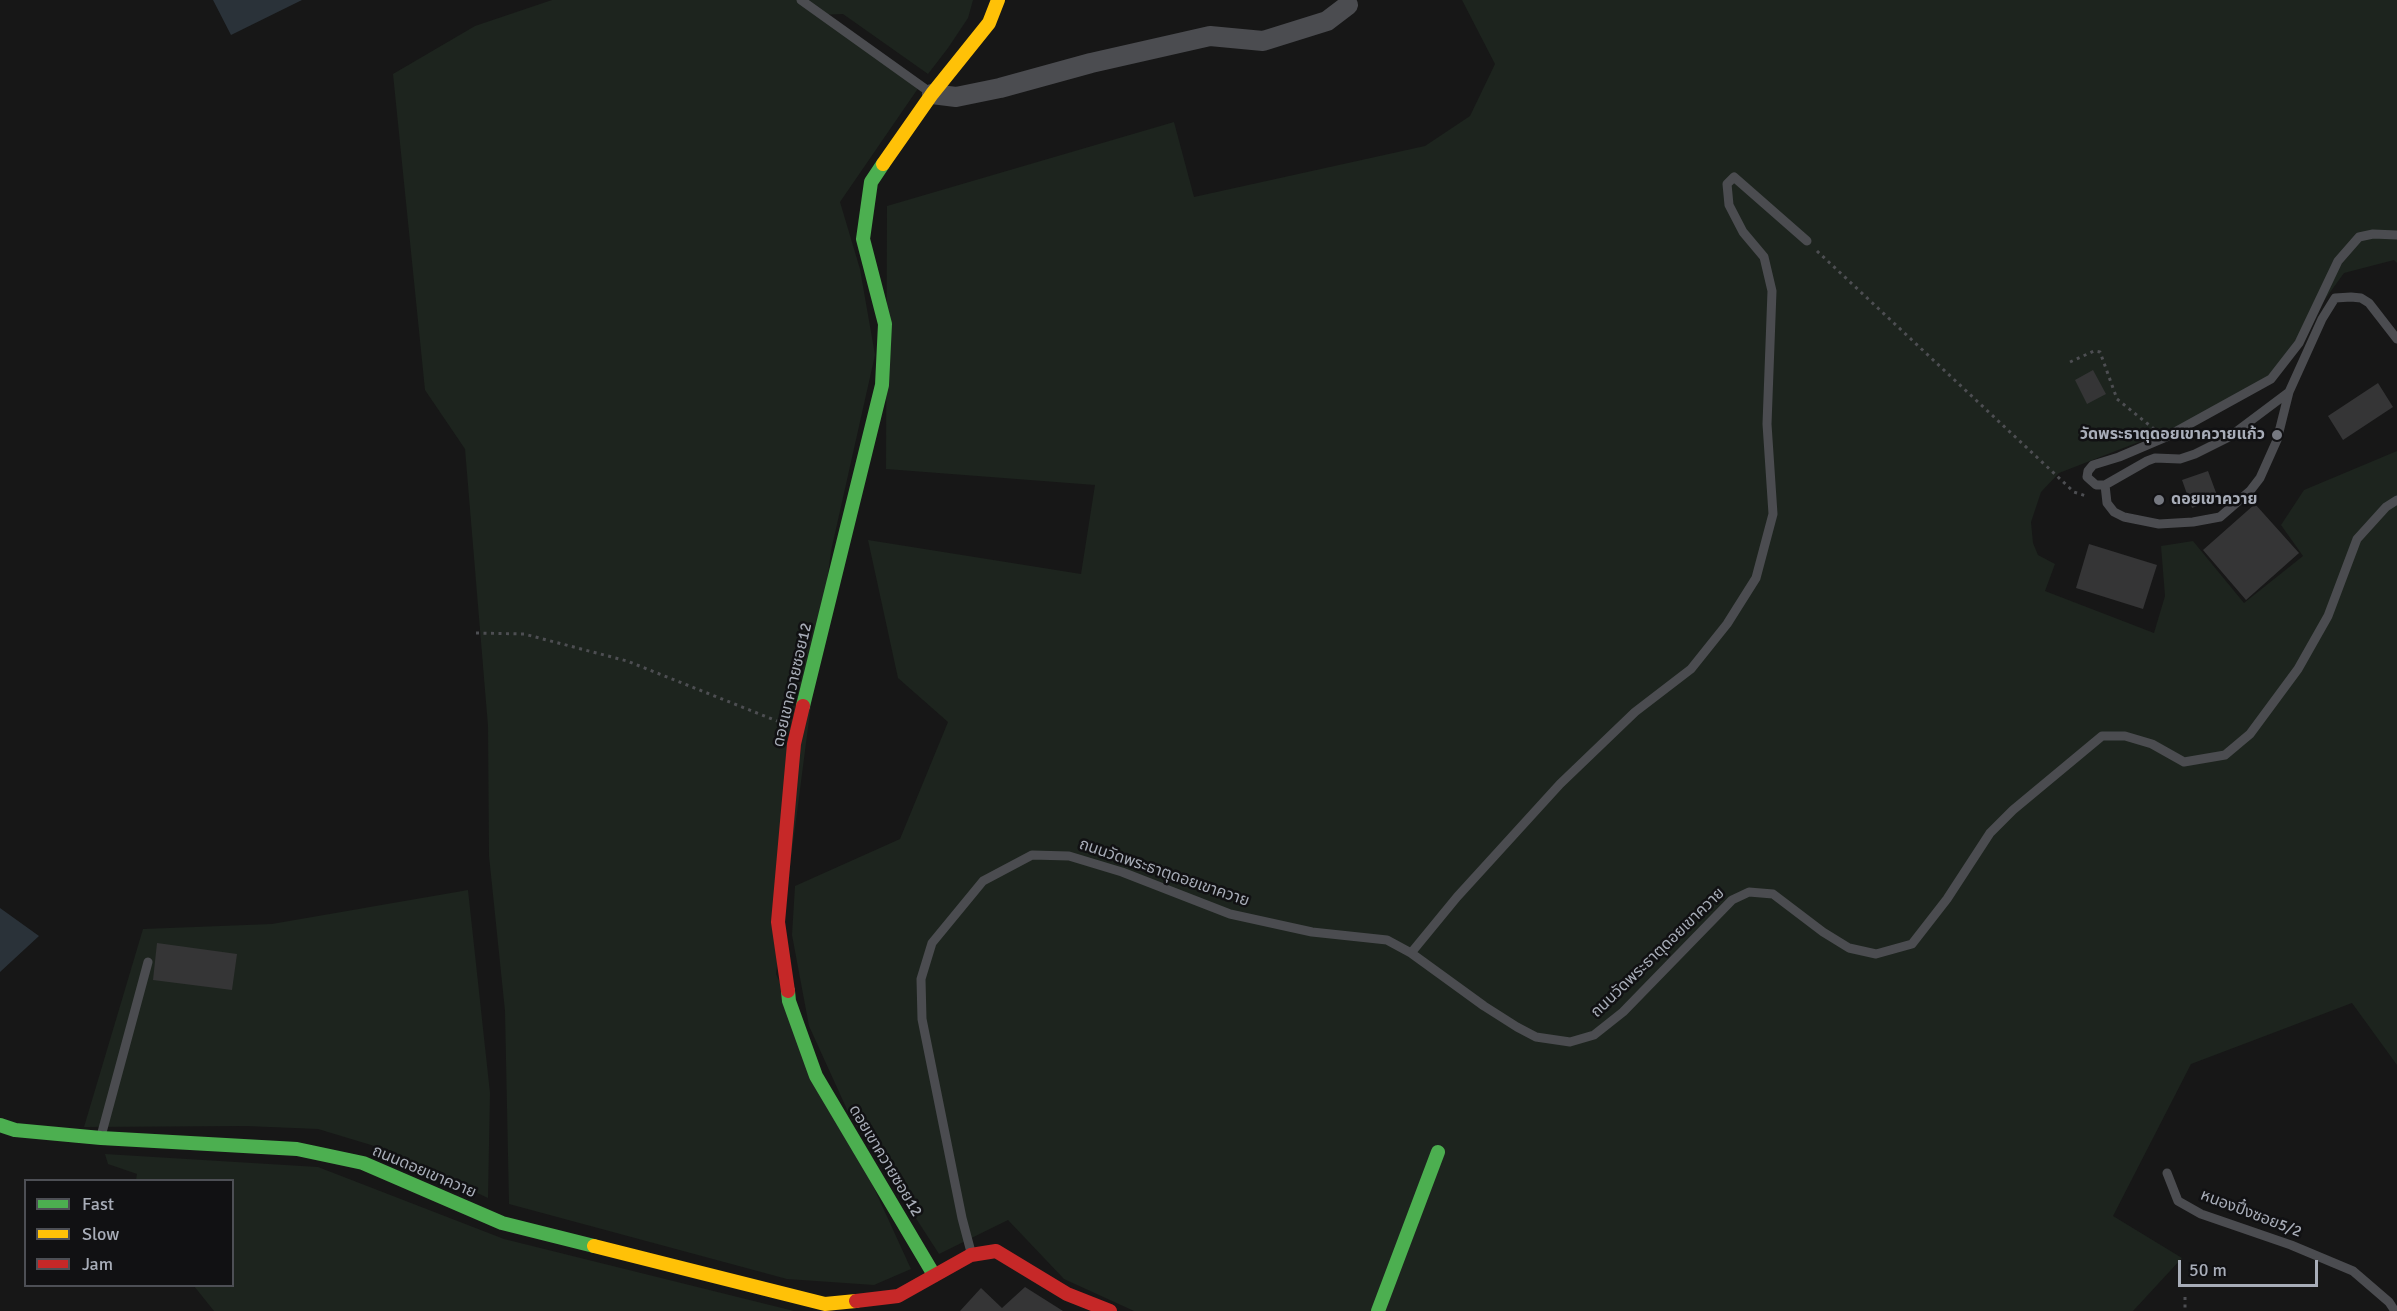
<!DOCTYPE html>
<meta charset="utf-8">
<style>
body{margin:0}
#map{position:relative;width:2397px;height:1311px;overflow:hidden;background:#171717;font-family:Signika,sans-serif}
canvas{display:block}
.legend{position:absolute;left:24px;top:1179px;width:210px;height:108px;box-sizing:border-box;background:#111113;border:2px solid #4d4f55;margin:0;padding:8px 10px;list-style:none;font-size:18px;color:#a8adb8}
.legend li{display:flex;align-items:center;gap:12px;height:30px}
.legend b{width:30px;border:2px solid #4d4f55}
.scale{position:absolute;left:2178px;top:1260px;width:140px;height:27px;box-sizing:border-box;border:3px solid #a8adb8;border-top:0;padding-left:8px;font-size:18px;line-height:21px;white-space:nowrap;color:#a8adb8;-webkit-text-stroke:4px #111113;paint-order:stroke}
</style>
<div id="map">
<canvas width="2397" height="1311"></canvas>
<ul class="legend">
<li><b style="height:8px;background:#4caf50"></b>Fast</li>
<li><b style="height:8px;background:#ffc107"></b>Slow</li>
<li><b style="height:8px;background:#c62828"></b>Jam</li>
</ul>
<div class="scale">50 m</div>
</div>
<script>
const g = document.querySelector('canvas').getContext('2d');
g.lineJoin = 'round';
function fill(path, color) { g.fillStyle = color; g.fill(path, 'evenodd'); }
const poly = rows => new Path2D(rows.map(r => 'M' + r).join(''));
function strokePath(path, color, width, dash) { g.strokeStyle = color; g.lineWidth = width; g.lineCap = dash ? 'butt' : 'round'; g.setLineDash(dash || []); g.stroke(path); }
function write(font, color, halo, rows, align = 'center') {
  g.font = font + ' Signika,"Noto Sans Thai",sans-serif'; g.lineWidth = 5; g.setLineDash([]); g.textBaseline = 'middle'; g.strokeStyle = halo; g.fillStyle = color; for (const [text, x, y, turn = 0] of rows) {
    g.save(); g.translate(x, y); g.rotate((+turn || 0) * Math.PI / 180); g.textAlign = isNaN(turn) ? turn : align; if (halo) g.strokeText(text, 0, 0); g.fillText(text, 0, 0); g.restore();
  }
}
fill(poly([
 [552,0,973,0,968,18,948,48,928,74,843,14,819,15,919,87,840,202,860,269,875,355,831,551,776,974,911,1269,874,1285,787,1279,509,1204,505,1011,489,856,488,726,465,449,425,390,393,74,475,26],
 [1462,0,2397,0,2397,263,2394,260,2344,273,2269,377,2198,419,2059,473,2041,492,2031,522,2033,543,2038,555,2055,564,2045,591,2154,633,2165,596,2161,546,2193,541,2244,603,2303,556,2281,525,2304,490,2397,451,2397,1065,2352,1003,2191,1064,2113,1216,2182,1258,2133,1311,1134,1311,1064,1279,1008,1220,939,1254,850,1116,809,1026,792,935,795,886,900,839,948,722,898,678,868,540,1081,574,1095,485,886,469,887,206,1174,122,1194,197,1425,146,1470,116,1495,64],
 [468,890,490,1093,488,1198,381,1148,318,1129,246,1126,84,1127,143,929,272,924],
 [105,1154,318,1167,504,1239,794,1311,214,1311,194,1286,232,1286,232,1180,136,1180,137,1174,108,1164]
]), '#1d241e');
fill(poly([
 [213,0,302,0,231,35],
 [0,908,39,936,0,972]
]), '#2a3239');
fill(poly([
 [2093,370,2106,394,2087,404,2075,380],
 [2378,383,2393,407,2343,440,2328,416],
 [2208,471,2218,498,2192,508,2182,480],
 [2255,504,2299,553,2246,600,2203,550],
 [2089,544,2157,565,2143,609,2076,588],
 [157,943,237,954,232,990,153,980],
 [1025,1287,1063,1311,960,1311,981,1288,1002,1308]
]), '#353536');
strokePath(poly([
 [1817,251,2074,492,2086,496],
 [2070,362,2094,351,2100,352,2117,399,2154,429],
 [476,633,524,634,627,661,777,721],
 [2185,1297,2185,1311]
]), '#4d4e52', 3, [3, 4.5]);
strokePath(poly([
 [801,0,931,93],
 [2289,392,2229,437,2195,454,2180,459,2155,458,2147,461,2105,485,2096,485,2087,477,2088,471,2093,465,2119,457,2166,437,2271,379,2299,343,2338,261,2359,237,2373,234,2397,235],
 [2105,485,2107,503,2114,512,2124,517,2159,524,2193,522,2220,517,2250,491,2260,478,2277,440,2289,392,2322,319,2335,298,2351,297,2361,298,2369,303,2397,339],
 [1411,953,1457,897,1560,784,1635,712,1691,669,1727,624,1756,578,1773,514,1767,424,1772,291,1764,257,1743,232,1729,205,1727,184,1734,177,1807,241],
 [101,1136,148,962],
 [2167,1173,2178,1201,2201,1214,2291,1245,2353,1271,2389,1302,2395,1311],
 [971,1252,962,1218,922,1019,921,979,932,943,983,881,1032,855,1069,856,1122,872,1230,914,1312,932,1387,940,1411,953,1484,1006,1517,1027,1536,1037,1570,1042,1594,1035,1623,1012,1732,900,1749,892,1773,894,1823,932,1849,948,1876,954,1912,944,1947,899,1990,833,2013,810,2102,736,2125,736,2152,744,2184,762,2225,755,2250,734,2298,669,2328,616,2357,539,2386,507,2397,500]
]), '#4b4c50', 9);
strokePath(poly([
 [932,94,956,97,1000,88,1091,63,1210,36,1263,41,1327,21,1348,5]
]), '#4b4c50', 20);
strokePath(poly([
 [803,706,882,385,885,324,863,239,871,182,883,164],
 [788,991,789,1001,816,1076,934,1275],
 [0,1125,15,1130,101,1138,297,1149,363,1163,502,1223,594,1246],
 [1378,1311,1438,1152]
]), '#4caf50', 14);
strokePath(poly([
 [883,164,932,94,989,23,998,0],
 [594,1246,825,1304,856,1301]
]), '#ffc107', 14);
strokePath(poly([
 [788,991,778,922,794,744,803,706],
 [856,1301,898,1296,971,1255,996,1251,1067,1294,1110,1311]
]), '#c62828', 14);
for (const [x, y, r, color] of [
 [2277,435,6,"#757880"],
 [2159,500,6,"#757880"]
]) { const dot = new Path2D(); dot.arc(x, y, r, 0, 2 * Math.PI); g.fillStyle = color; g.fill(dot); strokePath(dot, '#111113', 2); }
write('bold 16px', '#a8adb8', '#111113', [
 ["วัดพระธาตุดอยเขาควายแก้ว",2265,435],
 ["ดอยเขาควาย",2171,500,"left"]
], 'right');
write('16px', '#a8adb8', '#111113', [
 ["ดอยเขาควายซอย12",793,685,-77],
 ["ถนนวัดพระธาตุดอยเขาควาย",1164,873,19],
 ["ถนนวัดพระธาตุดอยเขาควาย",1658,953,-44],
 ["ดอยเขาควายซอย12",885,1161,59],
 ["ถนนดอยเขาควาย",424,1172,23],
 ["หนองปึ๋งซอย5/2",2251,1214,21]
]);
</script>
